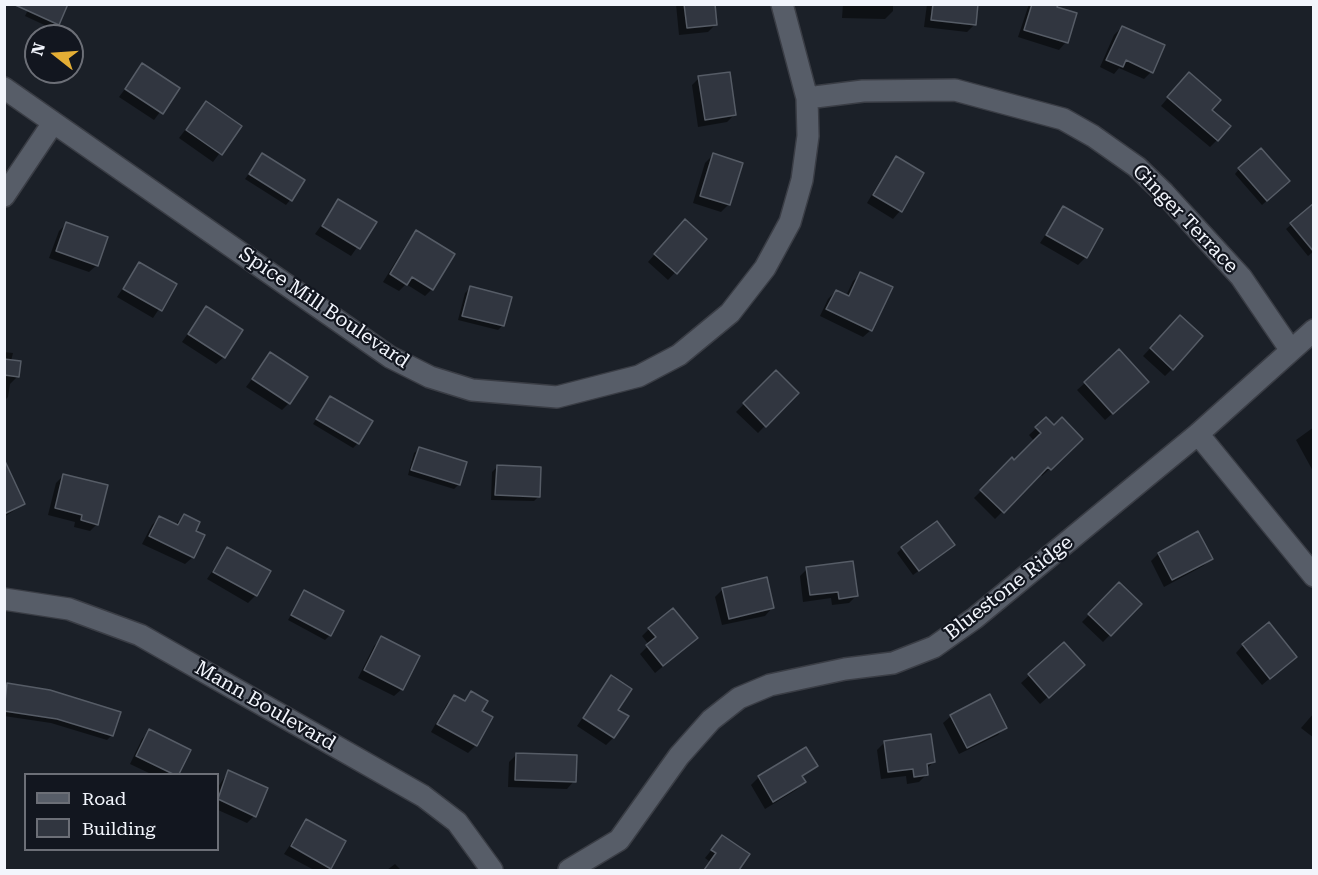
<!DOCTYPE html>
<style>
body{margin:0}
#map{position:relative;width:1318px;height:875px;overflow:hidden;background:#1b2028;font-family:"Roboto Serif",serif}
canvas{display:block}
.frame{position:absolute;inset:0;border:6px solid #f2f5fc;pointer-events:none}
.legend{position:absolute;left:24px;top:773px;width:195px;height:78px;box-sizing:border-box;background:#12161f;border:2px solid #6c6f77;margin:0;padding:8px 10px;list-style:none;font-size:18px;color:#f2f5fc}
.legend li{display:flex;align-items:center;gap:12px;height:30px}
.legend b{width:30px;border:2px solid #6c6f77}
.north{position:absolute;left:24px;top:24px;width:60px;height:60px;box-sizing:border-box;background:#12161f;border:2px solid #6c6f77;border-radius:50%;rotate:287deg;font-size:16px;font-weight:700;line-height:24px;text-align:center;color:#f2f5fc}
.north::after{content:'';display:block;margin:auto;width:21px;height:27px;background:#e4ae35;clip-path:polygon(50% 0,100% 100%,50% 72%,0 100%)}
</style>
<div id="map">
<canvas width="1318" height="875"></canvas>
<div class="frame"></div>
<ul class="legend">
<li><b style="height:8px;background:#575d68"></b>Road</li>
<li><b style="height:16px;background:#313640"></b>Building</li>
</ul>
<div class="north">N</div>
</div>
<script>
const g = document.querySelector('canvas').getContext('2d');
g.lineJoin = 'round';
function fill(path, color) { g.fillStyle = color; g.fill(path, 'evenodd'); }
const poly = rows => new Path2D(rows.map(r => 'M' + r).join(''));
function strokePath(path, color, width, dash) { g.strokeStyle = color; g.lineWidth = width; g.lineCap = dash ? 'butt' : 'round'; g.setLineDash(dash || []); g.stroke(path); }
function write(font, color, halo, rows, align = 'center') {
  g.font = font + ' "Roboto Serif",serif'; g.lineWidth = 4.5; g.setLineDash([]); g.textBaseline = 'middle'; g.strokeStyle = halo; g.fillStyle = color; for (const [text, x, y, turn = 0] of rows) {
    g.save(); g.translate(x, y); g.rotate((+turn || 0) * Math.PI / 180); g.textAlign = isNaN(turn) ? turn : align; if (halo) g.strokeText(text, 0, 0); g.fillText(text, 0, 0); g.restore();
  }
}
fill(poly([
 [67,4,53,29,25,16,29,8],
 [676,4,713,4,716,24,708,32,679,35],
 [843,4,893,4,893,11,885,19,842,18],
 [927,4,976,4,974,25,967,32,924,27],
 [1029,4,1050,4,1066,42,1059,50,1018,37],
 [1122,27,1151,72,1144,79,1119,68,1114,74,1100,67,1114,35],
 [143,65,178,88,154,120,119,97],
 [699,78,734,115,727,122,698,127,692,85],
 [1181,82,1217,140,1210,147,1161,106],
 [206,103,240,126,213,162,179,138],
 [263,155,290,200,286,205,245,179],
 [713,155,729,204,721,212,693,203,705,163],
 [896,158,922,173,900,211,893,219,867,203,889,166],
 [1239,169,1283,186,1262,205,1235,174],
 [339,201,375,222,351,256,315,234],
 [1314,205,1314,251,1308,256,1286,229],
 [1063,208,1101,230,1086,257,1078,265,1040,243],
 [66,224,97,265,89,272,49,258,59,231],
 [677,229,705,240,668,280,648,262],
 [416,232,432,289,425,296,406,284,399,291,383,282,409,240],
 [139,264,175,285,153,318,117,297],
 [861,274,871,330,863,337,820,316,828,299,836,291,846,296,853,281],
 [470,288,503,325,498,330,458,320,465,293],
 [206,308,224,357,216,364,182,342],
 [1173,324,1172,369,1165,376,1143,356],
 [4,352,13,353,11,361,18,376,10,384,8,397,4,401],
 [271,354,289,403,282,410,246,387],
 [776,372,797,393,758,433,736,412],
 [1085,383,1140,389,1105,420,1077,390],
 [330,398,358,443,353,448,313,424],
 [1046,419,1054,427,1081,439,1042,476,1040,474,995,519,974,498,1012,460,1014,462,1035,442,1029,435],
 [1314,427,1314,473,1296,440],
 [419,449,459,484,454,489,408,475,414,453],
 [4,465,24,504,4,517],
 [497,467,539,496,534,501,491,500,492,472],
 [64,475,97,524,90,531,74,527,75,522,48,515,56,483],
 [184,516,194,531,193,557,185,564,142,544,152,525,159,518,175,525],
 [902,548,948,549,913,575,897,553],
 [227,549,256,595,248,603,207,579],
 [1158,554,1211,559,1203,566,1164,587,1151,561],
 [807,569,856,596,849,603,832,605,831,598,803,602,800,576],
 [1119,584,1140,604,1103,642,1082,622],
 [723,589,772,608,765,616,722,625,715,597],
 [305,592,330,635,325,640,288,620],
 [649,629,688,646,655,673,640,654,649,645,642,636],
 [382,638,402,689,394,696,358,678,374,646],
 [1064,644,1075,673,1040,704,1021,683],
 [1243,645,1295,657,1262,685,1236,653],
 [611,677,616,710,613,738,606,745,577,726],
 [8,685,112,735,107,740,51,723,4,716,4,688],
 [471,693,480,711,491,718,476,745,468,753,431,732,447,704,454,697,463,701],
 [1314,713,1314,738,1301,728],
 [951,716,1005,727,998,735,959,754,943,723],
 [150,731,189,751,177,774,151,774,130,764,142,739],
 [885,742,934,762,926,769,927,774,919,782,907,784,906,776,881,779,877,750],
 [806,749,816,766,801,778,804,782,796,790,765,809,751,785,759,777],
 [516,755,574,781,567,789,508,787,509,762],
 [228,772,254,816,247,823,218,810,218,787],
 [306,821,330,868,327,870,314,870,284,854],
 [722,837,748,855,737,870,703,870,709,861,705,858],
 [395,864,401,870,387,870]
]), '#0007');
const building = poly([
 [13,4,68,4,59,25,13,4],
 [684,4,715,4,717,25,687,28,684,4],
 [933,4,978,4,976,25,931,20,933,4],
 [1032,4,1058,4,1057,7,1077,13,1068,43,1024,30,1032,4],
 [1122,26,1165,45,1153,73,1126,60,1123,67,1106,60,1122,26],
 [142,63,180,88,163,114,125,89,142,63],
 [730,72,736,115,705,120,698,76,730,72],
 [1189,72,1221,100,1212,110,1231,126,1218,141,1167,97,1189,72],
 [206,101,242,126,222,155,186,130,206,101],
 [1261,148,1290,181,1267,201,1238,168,1261,148],
 [262,153,305,180,292,201,249,174,262,153],
 [713,153,743,163,730,205,700,196,713,153],
 [896,156,924,173,902,212,873,195,896,156],
 [338,199,377,222,360,249,322,226,338,199],
 [1314,203,1314,252,1290,223,1314,203],
 [1063,206,1103,229,1087,258,1046,235,1063,206],
 [685,219,707,239,677,274,654,254,685,219],
 [66,222,108,237,98,266,56,251,66,222],
 [416,230,455,254,433,290,412,277,407,285,390,274,416,230],
 [139,262,177,284,162,311,123,289,139,262],
 [860,272,893,287,872,331,826,309,836,290,849,296,860,272],
 [470,286,512,297,504,326,462,316,470,286],
 [206,306,243,330,225,358,188,334,206,306],
 [1180,315,1203,336,1173,370,1150,348,1180,315],
 [1119,349,1149,382,1113,414,1084,382,1119,349],
 [270,352,308,377,290,404,252,379,270,352],
 [4,359,21,361,19,377,4,375,4,359],
 [776,370,799,393,766,427,743,403,776,370],
 [330,396,373,421,359,444,316,419,330,396],
 [1046,417,1054,425,1062,417,1083,439,1051,470,1048,467,1004,513,980,490,1012,457,1014,460,1041,433,1035,427,1046,417],
 [419,447,467,462,460,485,411,470,419,447],
 [4,459,25,504,4,514,4,459],
 [497,465,541,467,540,497,495,495,497,465],
 [63,474,108,485,98,525,81,520,82,515,55,508,63,474],
 [184,514,200,522,196,531,205,535,194,558,149,536,159,516,178,525,184,514],
 [937,521,955,545,919,571,901,547,937,521],
 [1198,531,1213,559,1172,580,1158,553,1198,531],
 [227,547,271,571,257,596,213,572,227,547],
 [853,561,858,596,839,599,838,592,810,595,806,567,853,561],
 [767,577,774,608,729,619,722,588,767,577],
 [1119,582,1142,604,1111,636,1088,614,1119,582],
 [304,590,344,611,331,636,291,615,304,590],
 [673,608,698,638,663,666,646,645,656,637,648,628,673,608],
 [1269,622,1297,657,1270,679,1242,644,1269,622],
 [381,636,420,656,403,690,364,670,381,636],
 [1064,642,1085,665,1049,698,1028,674,1064,642],
 [611,675,632,689,618,710,629,716,614,738,583,718,611,675],
 [7,683,50,690,121,712,113,736,57,719,4,711,7,683],
 [471,691,488,701,482,711,493,717,477,746,437,724,454,695,465,701,471,691],
 [990,694,1007,728,967,748,950,715,990,694],
 [149,729,191,750,179,774,173,774,136,756,149,729],
 [931,734,935,762,927,764,928,775,914,777,913,769,888,772,884,741,931,734],
 [806,747,818,766,802,776,806,782,773,802,758,776,806,747],
 [516,753,577,755,576,782,515,780,516,753],
 [228,770,268,788,256,817,218,799,228,770],
 [306,819,346,841,331,869,291,846,306,819],
 [722,835,750,854,739,870,704,870,716,853,711,850,722,835]
]);
fill(building, '#313640');
strokePath(building, '#565c66', 1.5);
const minor = poly([
 [4,88,390,357,430,377,472,390,557,397,639,376,679,355,730,313,765,268,790,222,802,180,808,136,807,98,782,4],
 [807,98,863,91,955,90,1063,119,1093,136,1137,167,1164,193,1241,277,1290,349],
 [4,196,53,123],
 [1198,434,1314,576],
 [4,599,69,609,140,635,423,796,457,822,492,870],
 [569,870,619,840,679,756,711,720,739,698,770,685,845,669,893,663,934,647,975,618,1198,434,1314,330]
]);
strokePath(minor, '#3a3d45', 24);
strokePath(minor, '#575d68', 21);
write('20px', '#f2f5fc', '#12161f', [
 ["Ginger Terrace",1185,219,46],
 ["Spice Mill Boulevard",324,308,34],
 ["Bluestone Ridge",1009,588,-38],
 ["Mann Boulevard",265,706,30]
]);
</script>
